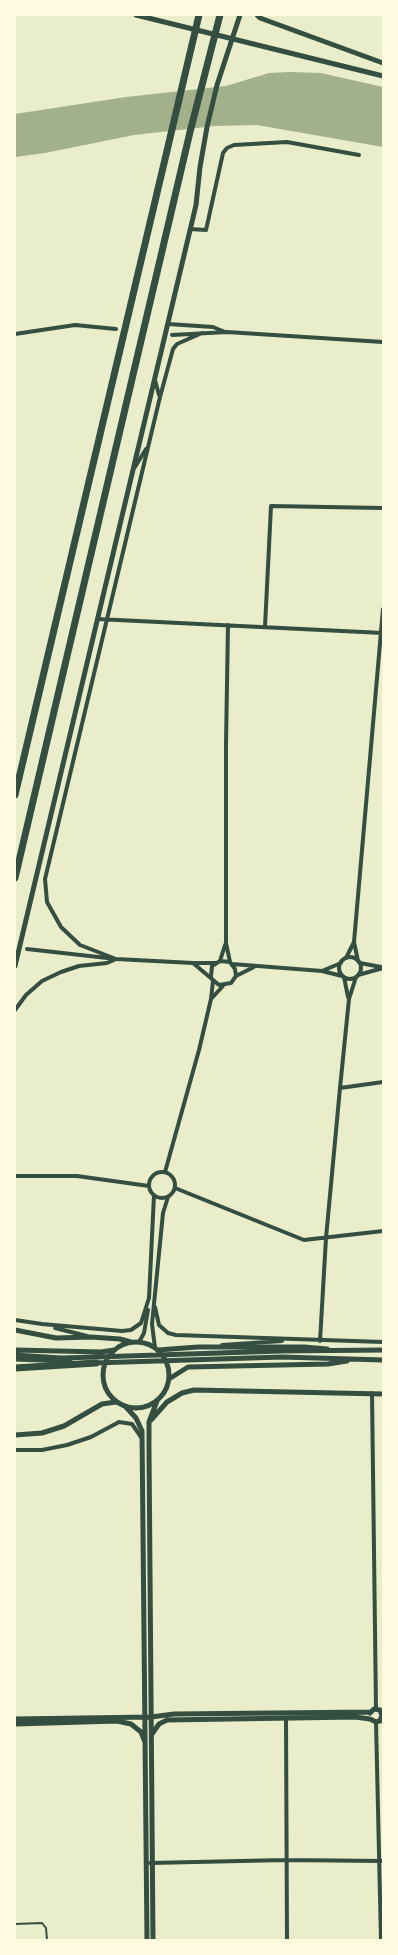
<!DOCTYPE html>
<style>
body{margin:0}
#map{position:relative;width:398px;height:1955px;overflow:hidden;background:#e9edc9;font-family:"DejaVu Sans",sans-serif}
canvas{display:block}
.frame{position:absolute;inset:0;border:16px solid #fefae0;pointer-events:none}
</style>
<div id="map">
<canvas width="398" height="1955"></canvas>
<div class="frame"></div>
</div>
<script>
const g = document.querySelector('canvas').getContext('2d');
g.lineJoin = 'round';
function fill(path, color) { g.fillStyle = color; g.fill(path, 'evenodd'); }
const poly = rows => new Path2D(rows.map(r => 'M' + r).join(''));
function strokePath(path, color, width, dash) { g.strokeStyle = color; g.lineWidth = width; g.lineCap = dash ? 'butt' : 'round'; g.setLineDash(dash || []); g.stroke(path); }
fill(poly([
 [290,72,321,73,383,87,383,147,257,125,214,126,134,135,45,153,15,157,15,114,126,97,226,86,269,73]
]), '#a3b18a');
strokePath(poly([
 [15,1924,42,1923,46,1928,47,1940]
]), '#344e41', 2);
strokePath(poly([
 [190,229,206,230,223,153,227,148,234,145,287,142,359,155],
 [168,324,213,327,225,332],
 [15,334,75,325,116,329],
 [172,335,227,332,383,342],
 [155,380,159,395],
 [135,467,146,449],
 [97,619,383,633],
 [228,625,226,744,226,943,230,962],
 [265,627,271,506,383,508],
 [27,949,116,959,193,963,216,963],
 '339 968a11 11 0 1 1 22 0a11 11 0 1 1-22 0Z',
 [346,958,354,942],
 [116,959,80,945,61,927,47,902,45,879,160,397,173,349,177,344,202,333],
 [220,961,225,945],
 [358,961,354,942,383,609],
 [193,963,219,985,231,983,236,976,235,969,230,962,220,961,212,966,211,977],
 [360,963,381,967],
 [232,964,322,971,342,976],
 [322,971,341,963],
 [358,975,383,968],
 [236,976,254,967],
 [344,977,348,997],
 [211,999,223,986],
 [15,1010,26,995,42,981,61,972,79,966,107,963,114,960],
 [340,1088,383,1082],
 '149 1185a13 13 0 1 1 26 0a13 13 0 1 1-26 0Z',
 [165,1172,199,1050,211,999,213,981],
 [15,1176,77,1176,149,1186],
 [175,1188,304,1240,383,1231],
 [149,1298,154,1195],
 [155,1307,159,1325,168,1333,176,1335,383,1342],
 [15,1320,42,1324,122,1331,131,1330,141,1323,149,1298],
 [55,1328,87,1336],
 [320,1341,326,1238,340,1088,349,999,356,977],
 [139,1342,144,1333,148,1310],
 [222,1345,282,1341],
 [155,1348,152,1324,163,1213,168,1197],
 [372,1393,376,1709],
 [15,1450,42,1450,67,1445,91,1437,119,1422,132,1424,141,1437],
 [286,1718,287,1940],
 [376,1722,381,1940],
 [150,1863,286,1860,383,1861]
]), '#344e41', 4);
strokePath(poly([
 [136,15,383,76],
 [257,15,260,18,383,63],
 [15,966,196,205,200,167,207,127,217,85,240,15],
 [15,1330,56,1338,91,1337,120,1339,131,1342],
 '103 1375a33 33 0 1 1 66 0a33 33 0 1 1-66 0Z',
 [15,1350,101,1352,114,1350],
 [158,1350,198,1347,304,1347,327,1349],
 [15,1355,61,1358,96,1357,281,1351,383,1350],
 [15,1359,70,1361],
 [94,1363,282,1357,383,1360],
 [169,1379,188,1367,328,1364,347,1361],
 [125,1406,136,1418,142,1431,147,1940],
 [151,1420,167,1402,182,1393,194,1390,383,1394],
 [15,1435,42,1433,64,1426,102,1404,116,1402],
 [370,1713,374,1709,380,1710,382,1716,380,1720],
 [15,1719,151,1717,174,1714,371,1712],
 [15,1724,117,1721,131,1724,141,1732,145,1742],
 [152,1734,159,1724,167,1720,355,1717,370,1719,376,1722,383,1720],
 [153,1940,149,1450,149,1422,157,1401]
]), '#344e41', 5);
strokePath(poly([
 [15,795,199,15],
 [15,878,190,132,220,15],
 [15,1368,96,1363]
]), '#344e41', 7);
</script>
